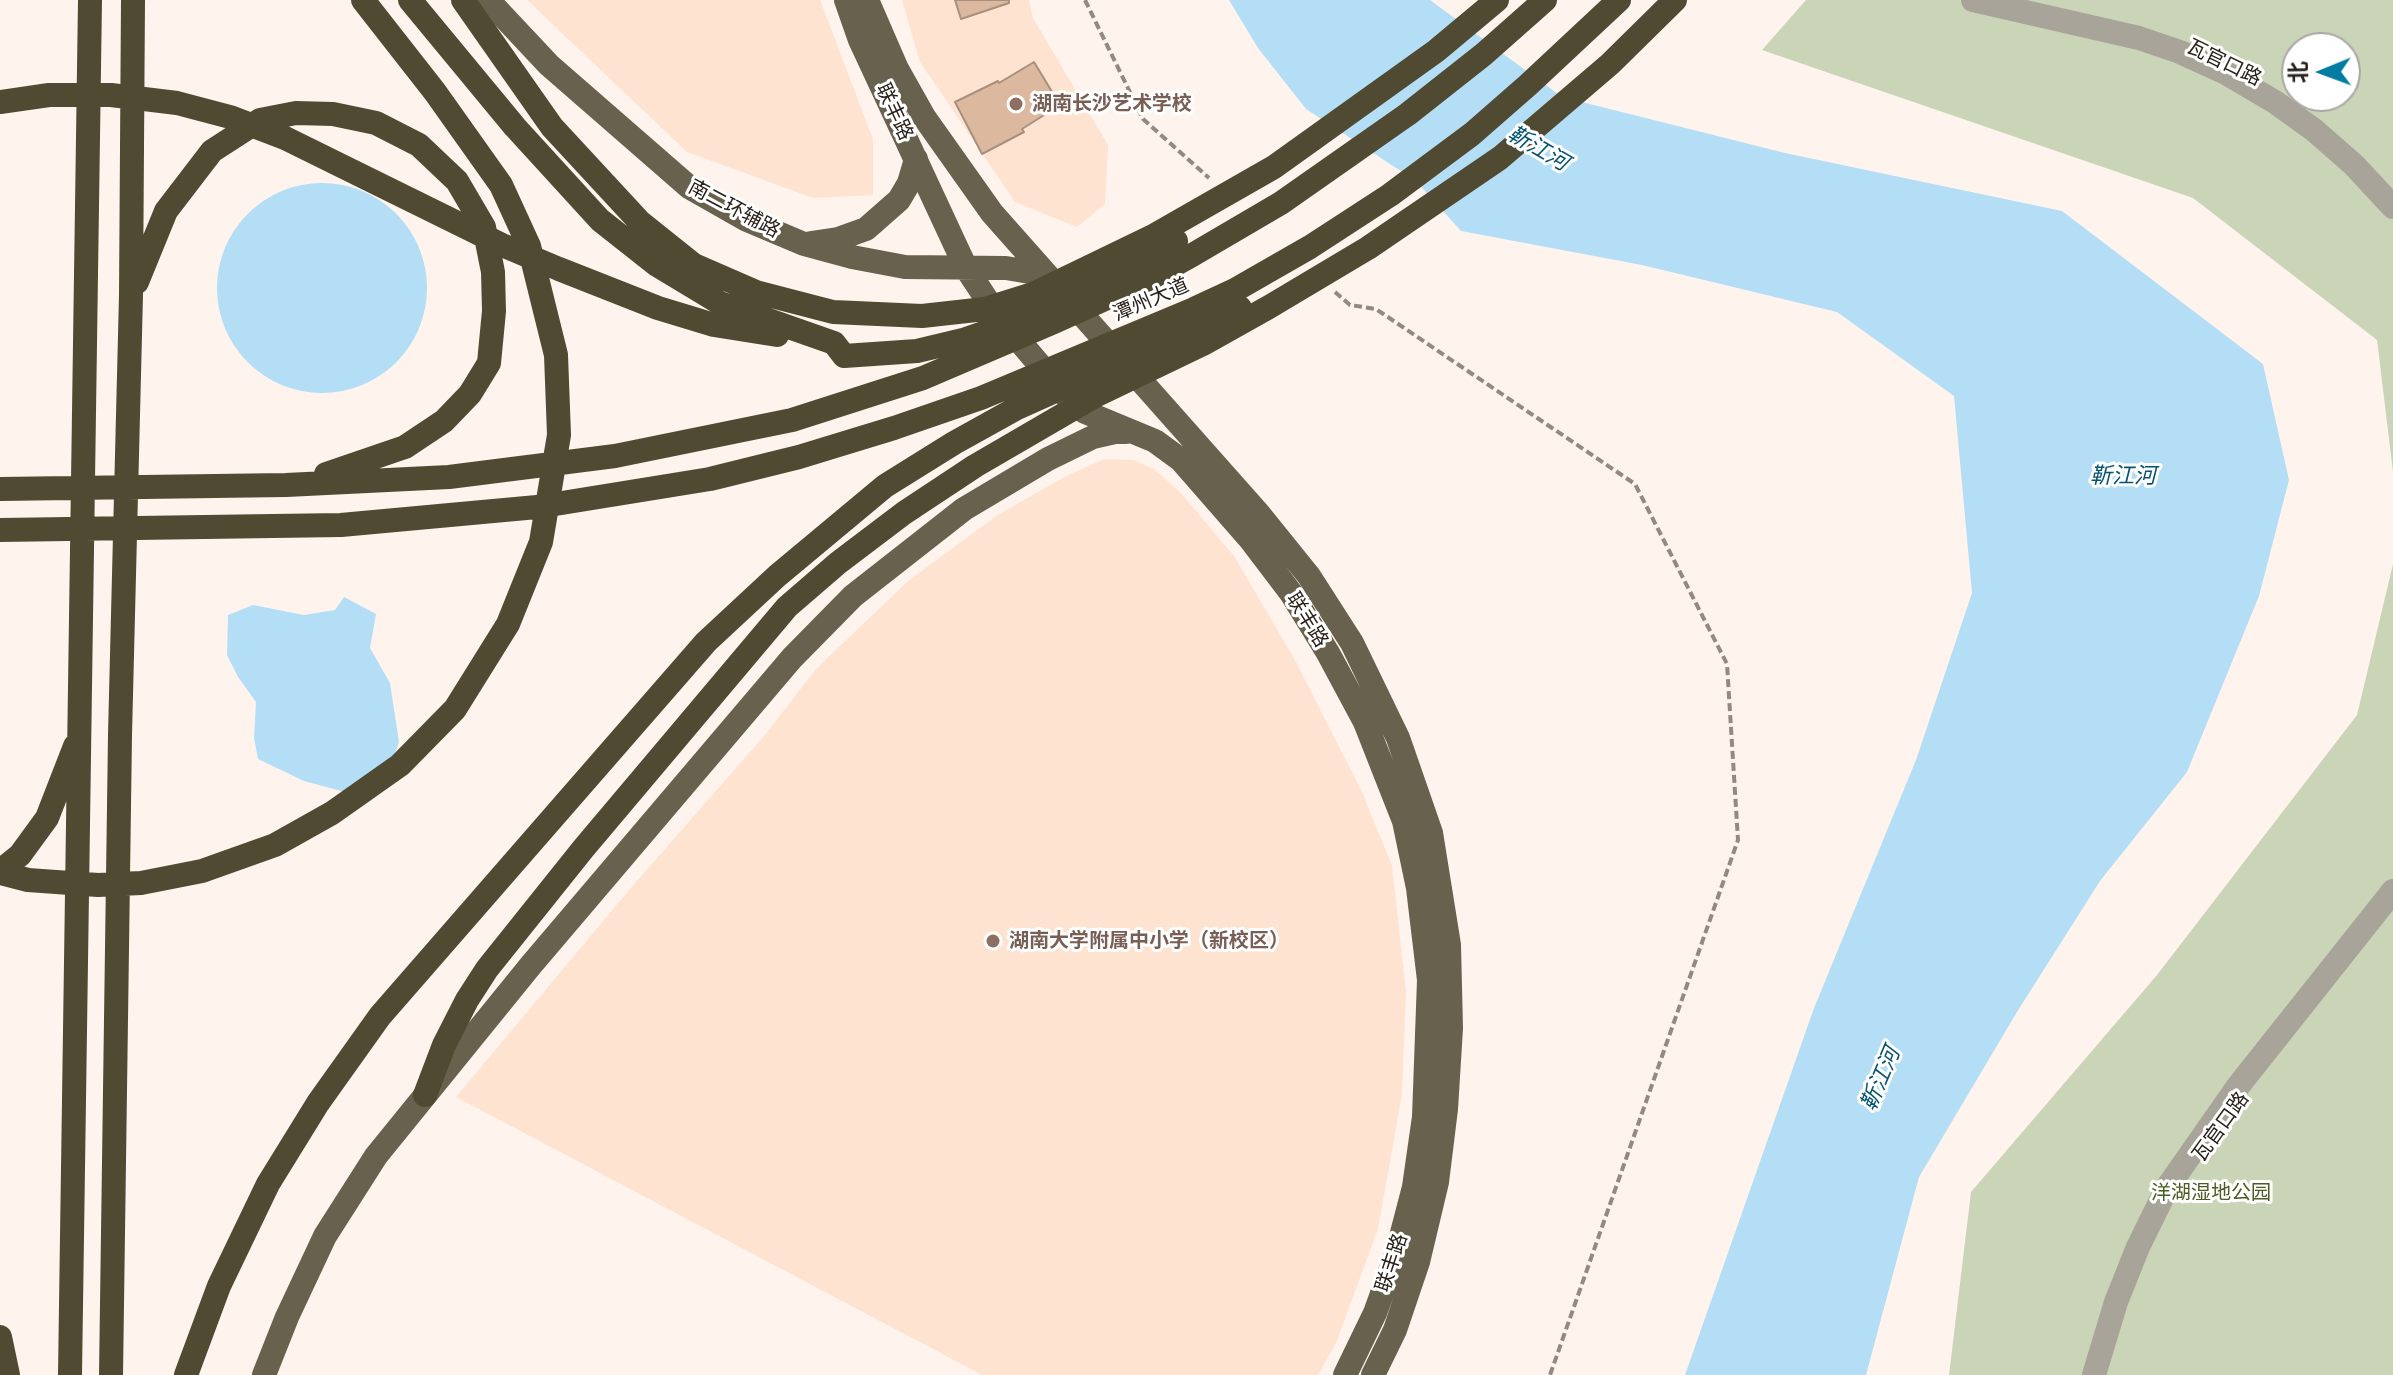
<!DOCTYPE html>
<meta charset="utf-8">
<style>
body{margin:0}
#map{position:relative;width:2393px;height:1375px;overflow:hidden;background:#fef4ed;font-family:Montserrat,"Noto Sans SC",sans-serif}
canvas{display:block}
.north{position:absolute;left:2281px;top:32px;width:80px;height:80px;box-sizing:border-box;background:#fff;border:2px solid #aaa6a3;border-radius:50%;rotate:269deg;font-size:22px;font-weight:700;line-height:32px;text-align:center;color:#2a201a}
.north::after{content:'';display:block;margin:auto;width:28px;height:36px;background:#007ba2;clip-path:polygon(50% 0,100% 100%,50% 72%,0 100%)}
</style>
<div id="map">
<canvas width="2393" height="1375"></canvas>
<div class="north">北</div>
</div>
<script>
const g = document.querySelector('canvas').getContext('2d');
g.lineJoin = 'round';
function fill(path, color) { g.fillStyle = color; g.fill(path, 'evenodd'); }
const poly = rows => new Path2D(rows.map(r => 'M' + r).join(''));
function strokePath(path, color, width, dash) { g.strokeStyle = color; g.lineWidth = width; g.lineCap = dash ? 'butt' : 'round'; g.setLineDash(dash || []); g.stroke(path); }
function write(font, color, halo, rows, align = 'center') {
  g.font = font + ' Montserrat,"Noto Sans SC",sans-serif'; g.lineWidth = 6; g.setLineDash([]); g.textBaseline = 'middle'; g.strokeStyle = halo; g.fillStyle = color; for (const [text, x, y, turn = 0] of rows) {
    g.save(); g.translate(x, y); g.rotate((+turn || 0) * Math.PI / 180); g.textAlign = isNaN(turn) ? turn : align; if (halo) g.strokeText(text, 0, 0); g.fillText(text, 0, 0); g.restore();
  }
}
fill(poly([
 [527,0,820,0,873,139,873,195,813,198,687,152],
 [902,0,1029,0,1033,18,1108,145,1105,204,1077,227,1015,202,920,62],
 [1105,459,1134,460,1154,469,1182,494,1234,556,1295,660,1362,792,1392,866,1406,992,1402,1094,1378,1229,1336,1343,1318,1375,982,1375,456,1097,629,890,764,736,816,669,908,581,999,514,1068,475]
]), '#fee3d1');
fill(poly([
 [1806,0,2393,0,2393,472,2377,340,2193,198,1762,50],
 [2297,48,2345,48,2345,96,2297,96],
 [2393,564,2393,1375,1949,1375,1971,1192,2157,975,2357,715]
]), '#cad5b8');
fill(poly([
 [1229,0,1430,0,1562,97,1785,153,2062,211,2263,364,2289,480,2259,596,2187,772,2100,881,2017,1012,1919,1177,1866,1375,1685,1375,1814,1008,1916,760,1972,593,1954,396,1837,312,1642,265,1461,231,1416,181,1306,109,1258,48],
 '217 288a105 105 0 1 1 210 0a105 105 0 1 1-210 0Z',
 [344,597,376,614,370,648,390,683,399,742,387,775,349,793,304,781,258,759,254,738,256,702,238,677,227,655,228,615,253,605,304,615,335,610]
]), '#b4def5');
const building = poly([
 [955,0,1009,0,1009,3,961,19,955,0],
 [1034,62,1060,105,1022,129,1024,132,982,154,955,102,998,81,999,83,1034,62]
]);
fill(building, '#dcb89f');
strokePath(building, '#a8907f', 2);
strokePath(poly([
 [1085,0,1143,119,1209,178],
 [1335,292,1350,305,1376,309,1635,484,1727,664,1738,840,1550,1375]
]), '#938982', 4, [8, 4]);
strokePath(poly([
 [1973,0,2139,38,2180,52,2224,72,2275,102,2314,130,2354,165,2393,207],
 [2094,1375,2116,1302,2138,1247,2167,1188,2239,1085,2393,891]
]), '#a8a499', 24);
strokePath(poly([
 [488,0,549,65,689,187,747,220,804,244,852,257,905,267,1006,268,1047,275],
 [846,0,860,40,966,268,997,315,1068,398,1085,412,1155,441,1181,460,1250,539,1291,593,1328,653,1365,722,1404,821,1418,888,1429,980,1424,1117,1414,1187,1397,1252,1375,1313,1345,1375],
 [867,0,897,69,924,117,992,213,1259,514,1309,576,1352,643,1398,738,1431,833,1449,945,1451,1028,1446,1109,1437,1182,1418,1262,1395,1330,1373,1375],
 [811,243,838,239,866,229,899,200,909,183,916,159],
 [264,1375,287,1317,325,1236,376,1156,531,965,792,658,853,596,964,509,1048,459,1093,437,1115,432,1126,432]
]), '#68614d', 24);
strokePath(poly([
 [410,0,515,127,600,220,657,265,720,303,834,343,844,356,917,351,963,340,1009,324,1100,282,1176,241],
 [463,0,552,127,639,221,694,265,756,292,833,312,922,316,985,309,1033,294,1155,235,1274,167,1436,51,1497,0],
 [0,102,49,95,111,95,177,103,230,117,285,138,502,245,559,269,658,308,714,325,777,335],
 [137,282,166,211,212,151,260,120,296,113,333,114,376,123,419,145,457,181,484,227,493,272,494,311,489,363,470,394,444,421,405,447,326,474],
 [0,489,286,485,449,477,615,456,792,420,923,378,1054,322,1149,279,1194,254,1281,203,1408,114,1484,54,1545,0],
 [0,530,341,525,537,507,710,479,799,457,894,428,981,398,1194,309,1235,290,1310,247,1390,195,1472,134,1528,85,1619,0],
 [0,871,20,855,47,818,75,746],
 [0,873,28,880,98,885,141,883,202,871,275,845,332,813,400,765,455,709,508,624,541,542,559,435,556,355,529,246,501,185,435,92,363,0],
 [425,1095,444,1045,467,1000,487,969,583,849,787,607,838,563,904,513,975,466,1097,395,1203,344,1269,307,1368,248,1500,158,1610,64,1675,0],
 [0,1337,8,1375],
 [70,1375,90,0],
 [111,1375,120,735,131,295,133,0],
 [186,1375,219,1286,268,1184,318,1103,380,1016,706,642,777,576,885,486,954,443,1017,408,1240,308]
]), '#514a32', 24);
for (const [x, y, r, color] of [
 [1016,104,8,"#8d6e63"],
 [993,941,8,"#8d6e63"]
]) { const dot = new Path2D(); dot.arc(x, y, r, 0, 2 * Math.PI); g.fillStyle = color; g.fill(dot); strokePath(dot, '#fff', 3); }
write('20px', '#2a201a', '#fff', [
 ["瓦官口路",2224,63,26],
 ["联丰路",894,112,65],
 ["南二环辅路",734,209,28],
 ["潭州大道",1151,300,-23],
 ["联丰路",1307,620,58],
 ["瓦官口路",2221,1127,-54],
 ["联丰路",1392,1263,-72]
]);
write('bold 20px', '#785e54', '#fff', [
 ["湖南长沙艺术学校",1032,104],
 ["湖南大学附属中小学（新校区）",1009,941]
], 'left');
write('20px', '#4c5d24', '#fff', [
 ["洋湖湿地公园",2211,1193]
]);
write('italic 22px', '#045472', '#fff', [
 ["靳江河",1538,149,30],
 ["靳江河",2123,477],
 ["靳江河",1881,1079,-67]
]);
</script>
